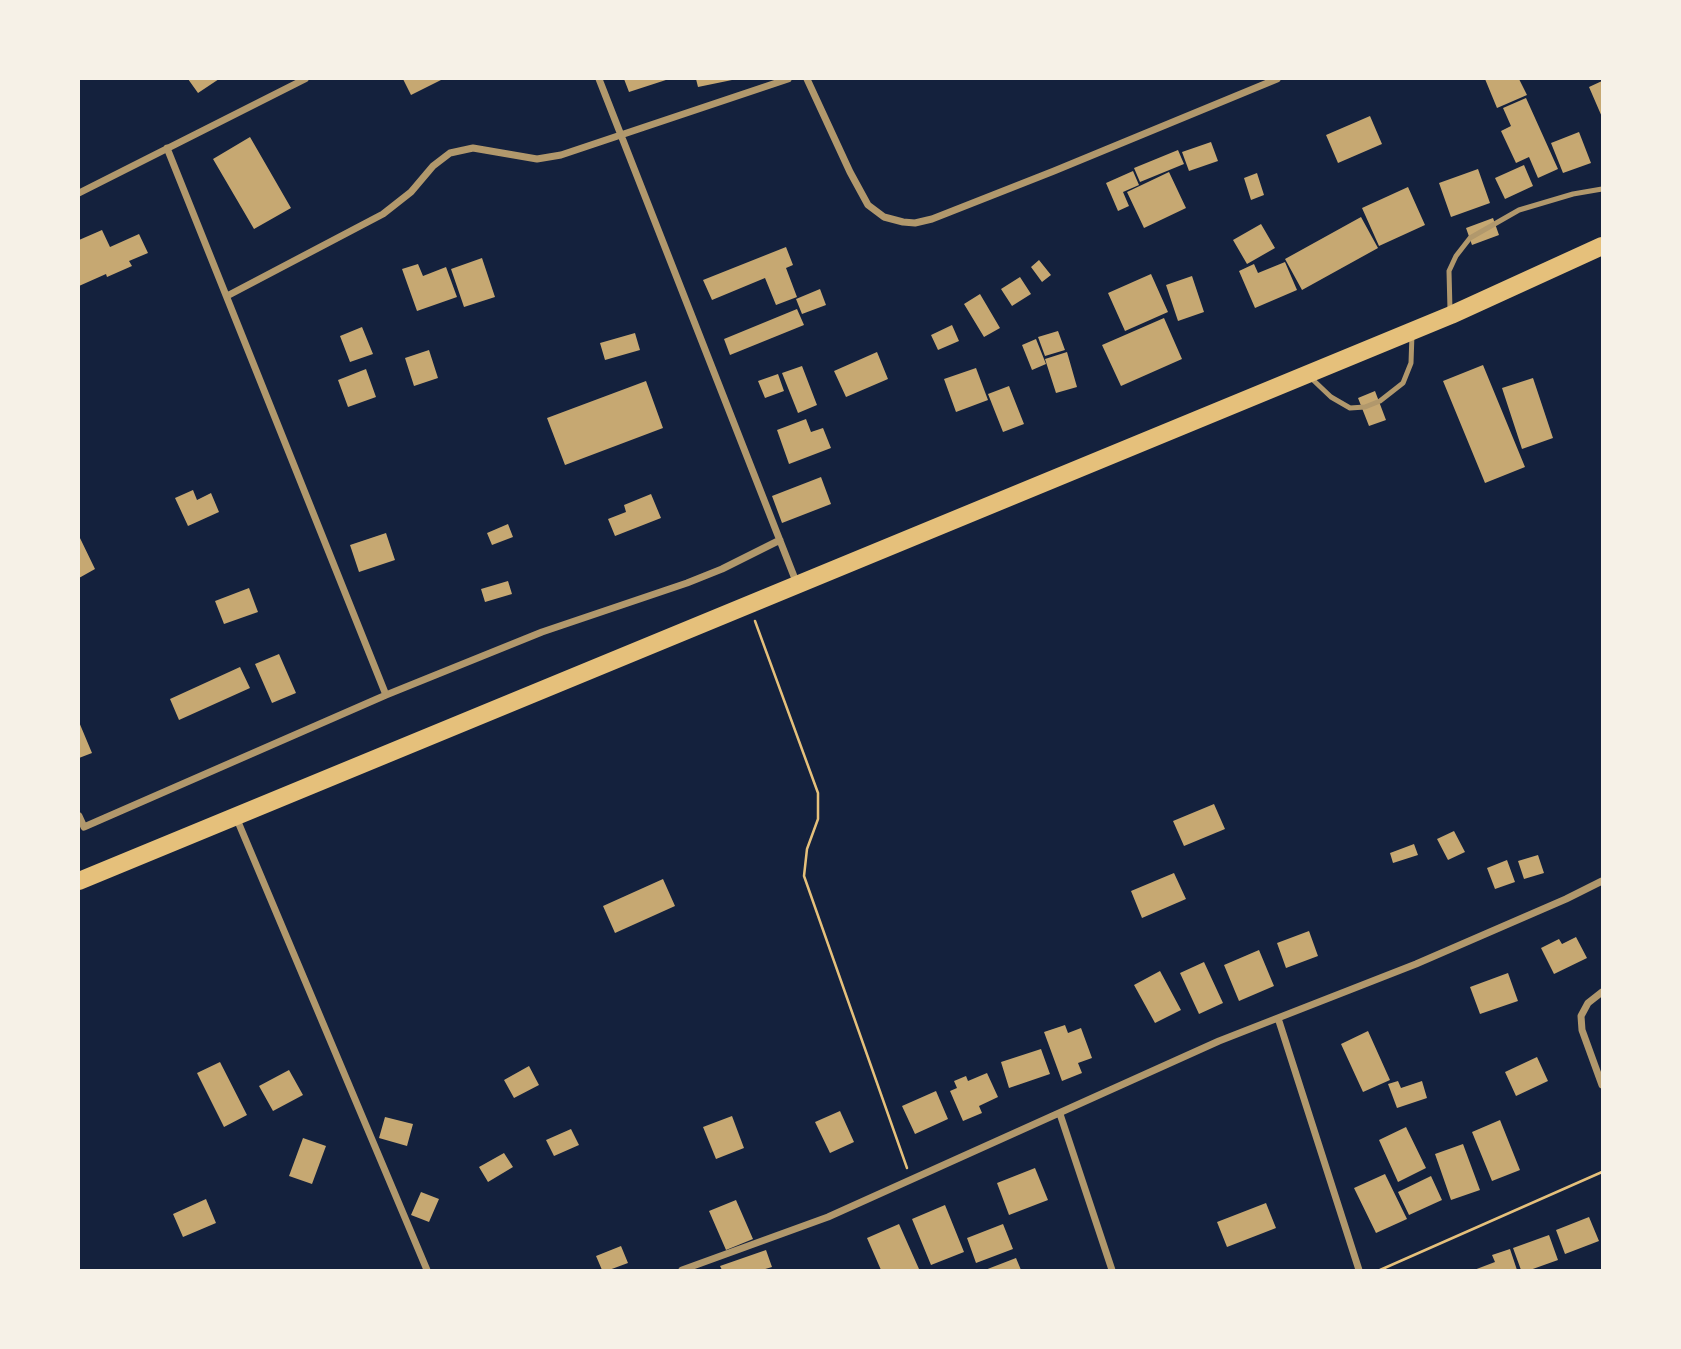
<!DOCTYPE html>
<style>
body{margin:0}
#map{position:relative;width:1681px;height:1349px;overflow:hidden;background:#14213d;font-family:Overpass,sans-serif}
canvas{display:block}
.frame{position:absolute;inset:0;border:80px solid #f6f1e7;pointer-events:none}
</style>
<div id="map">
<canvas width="1681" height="1349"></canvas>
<div class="frame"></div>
</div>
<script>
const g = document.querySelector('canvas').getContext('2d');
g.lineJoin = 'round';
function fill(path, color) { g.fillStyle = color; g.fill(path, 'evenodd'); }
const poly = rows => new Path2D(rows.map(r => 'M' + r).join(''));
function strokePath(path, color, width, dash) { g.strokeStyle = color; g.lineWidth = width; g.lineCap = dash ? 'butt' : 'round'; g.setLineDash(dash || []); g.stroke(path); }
fill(poly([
 [188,79,219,79,198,93],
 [403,79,443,79,411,95],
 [624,79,669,79,629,92],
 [696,79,732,79,732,80,698,87],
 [1485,79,1519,79,1527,95,1497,108],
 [1602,81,1602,117,1589,87],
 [1526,98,1558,169,1538,178,1529,157,1516,163,1501,131,1511,126,1503,108],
 [1370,116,1382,144,1338,163,1326,135],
 [1579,132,1591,163,1563,173,1551,143],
 [250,137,291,208,254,229,213,159],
 [1211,142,1218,161,1189,171,1182,152],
 [1178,150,1184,164,1140,182,1134,168],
 [1524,165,1533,186,1505,199,1495,178],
 [1478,169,1490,203,1451,217,1439,183],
 [1133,171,1139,185,1123,192,1129,206,1118,211,1106,183],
 [1169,172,1186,208,1144,228,1127,192],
 [1257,173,1264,195,1251,200,1244,178],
 [1408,187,1425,225,1379,246,1362,208],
 [1361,217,1378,248,1302,290,1285,259],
 [1493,218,1499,235,1472,245,1466,228],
 [1261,224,1275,248,1247,264,1233,240],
 [102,230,110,247,139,234,148,253,129,261,132,266,107,277,106,274,79,286,79,240],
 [786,247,793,265,786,268,797,297,776,305,765,278,712,300,703,280],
 [482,258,495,297,464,307,451,269],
 [1039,260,1051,275,1042,282,1031,267],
 [1285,262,1297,290,1255,308,1239,271,1254,264,1258,273],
 [418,264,423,276,446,267,457,297,417,311,402,269],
 [1151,274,1168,312,1125,331,1108,293],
 [1192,276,1204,312,1178,321,1166,285],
 [1020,277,1031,294,1012,306,1001,289],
 [820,289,826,305,802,314,796,299],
 [980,294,1000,328,984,337,964,304],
 [797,309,804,325,730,355,724,339],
 [1164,318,1182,359,1121,386,1102,345],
 [952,325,959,341,938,350,931,335],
 [362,327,373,354,350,362,340,336],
 [1058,331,1065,350,1045,356,1038,337],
 [635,333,640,350,605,360,600,343],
 [1036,339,1046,364,1032,370,1022,345],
 [429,350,438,378,414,386,405,358],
 [877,352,888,379,846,397,834,371],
 [1067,352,1077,387,1056,393,1045,359],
 [1483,365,1525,467,1485,483,1443,381],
 [802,366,817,405,798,413,782,373],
 [976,368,988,400,956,412,944,379],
 [366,369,376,397,348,407,338,380],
 [778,374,784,391,765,398,758,381],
 [1533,378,1553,438,1522,449,1502,388],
 [646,381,663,428,565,465,547,418],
 [1009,386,1024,424,1003,432,988,394],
 [1375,391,1386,420,1369,426,1358,398],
 [806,419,811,432,823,428,831,448,789,464,777,430],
 [821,477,831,504,782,523,772,496],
 [193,490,197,500,211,493,219,512,188,526,175,498],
 [651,494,661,518,615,536,608,519,626,512,624,505],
 [508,524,513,537,492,545,487,533],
 [386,533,395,560,359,572,350,545],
 [79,536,95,569,79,578],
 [508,581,512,594,485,602,481,589],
 [249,588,258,612,224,624,215,601],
 [279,654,296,693,272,703,255,664],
 [240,667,250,688,179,720,170,699],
 [79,722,92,753,79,758],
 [1214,804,1225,829,1184,846,1173,821],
 [1454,831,1465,852,1448,860,1437,839],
 [1414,844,1418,855,1393,863,1390,853],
 [1538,855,1544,873,1524,879,1518,861],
 [1507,860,1515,882,1495,889,1487,868],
 [1174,873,1186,899,1142,918,1131,891],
 [663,879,675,906,615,933,603,906],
 [1309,931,1318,956,1286,968,1277,943],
 [1576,937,1587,958,1554,974,1541,948,1559,939,1562,944],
 [1259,950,1274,986,1239,1001,1224,965],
 [1204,962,1223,1003,1199,1014,1180,973],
 [1160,971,1181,1010,1155,1023,1134,985],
 [1508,973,1518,1001,1480,1014,1470,987],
 [1065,1025,1068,1033,1081,1028,1092,1058,1078,1063,1082,1073,1062,1081,1044,1032],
 [1368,1031,1390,1080,1363,1092,1341,1044],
 [1041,1049,1050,1074,1009,1088,1001,1062],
 [1537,1057,1548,1081,1516,1096,1505,1072],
 [220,1062,247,1115,224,1127,197,1073],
 [529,1066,539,1085,514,1098,504,1080],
 [289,1070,303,1095,273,1111,259,1086],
 [987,1073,998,1097,979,1106,982,1113,963,1121,950,1091,957,1088,954,1081,966,1076,968,1081],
 [1398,1081,1401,1088,1422,1081,1427,1098,1397,1108,1388,1084],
 [936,1091,948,1119,915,1134,902,1106],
 [840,1111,854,1142,830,1153,815,1122],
 [732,1116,744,1148,716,1159,703,1127],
 [385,1117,413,1124,407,1146,379,1138],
 [1500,1120,1520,1170,1492,1181,1472,1132],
 [1406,1127,1426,1168,1398,1182,1379,1140],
 [571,1129,579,1145,554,1156,546,1140],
 [303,1138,326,1146,312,1184,289,1176],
 [1463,1144,1480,1190,1451,1200,1435,1154],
 [504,1153,513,1167,488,1182,479,1167],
 [1035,1168,1048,1200,1009,1215,997,1183],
 [1385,1174,1407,1219,1376,1233,1354,1188],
 [1431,1176,1442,1200,1409,1215,1398,1192],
 [421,1192,439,1199,429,1222,411,1215],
 [206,1199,216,1223,183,1237,173,1214],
 [736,1200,753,1239,726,1250,709,1211],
 [1266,1203,1276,1228,1227,1247,1217,1222],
 [945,1205,964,1252,931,1265,912,1219],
 [1589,1217,1599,1241,1565,1254,1556,1230],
 [899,1224,919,1269,881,1270,867,1238],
 [1003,1224,1013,1249,976,1263,967,1238],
 [1549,1235,1558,1260,1530,1270,1521,1270,1513,1248],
 [621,1246,628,1263,609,1270,602,1270,596,1256],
 [1510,1249,1517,1270,1474,1270,1495,1262,1492,1255],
 [766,1250,772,1267,762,1270,722,1270,720,1266],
 [1016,1258,1021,1270,985,1270]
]), '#c6a872');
strokePath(poly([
 [755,621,818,793,818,819,807,849,804,876,907,1168],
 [1380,1270,1602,1172]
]), '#e5c07b', 2.5);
strokePath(poly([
 [1450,310,1449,271,1456,256,1470,238,1519,210,1573,194,1602,189],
 [1311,378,1331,397,1350,408,1365,407,1380,401,1403,383,1411,363,1412,334]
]), '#b1986c', 5);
strokePath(poly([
 [599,79,797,584],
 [807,79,850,172,868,205,884,217,903,222,915,223,932,219,1054,171,1277,79],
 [167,148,386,695],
 [79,193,305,79],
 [227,296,383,214,411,192,433,166,450,153,473,148,537,159,561,155,788,79],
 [79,816,84,827,386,695,542,632,687,583,722,569,780,540],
 [236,817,427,1270],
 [1602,992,1588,1003,1581,1016,1582,1030,1602,1085],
 [1278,1018,1359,1270],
 [1060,1114,1112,1270],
 [682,1270,828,1217,1219,1041,1416,964,1566,899,1602,881]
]), '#b1986c', 7);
strokePath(poly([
 [79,881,1451,315,1602,246]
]), '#e5c07b', 18);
</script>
